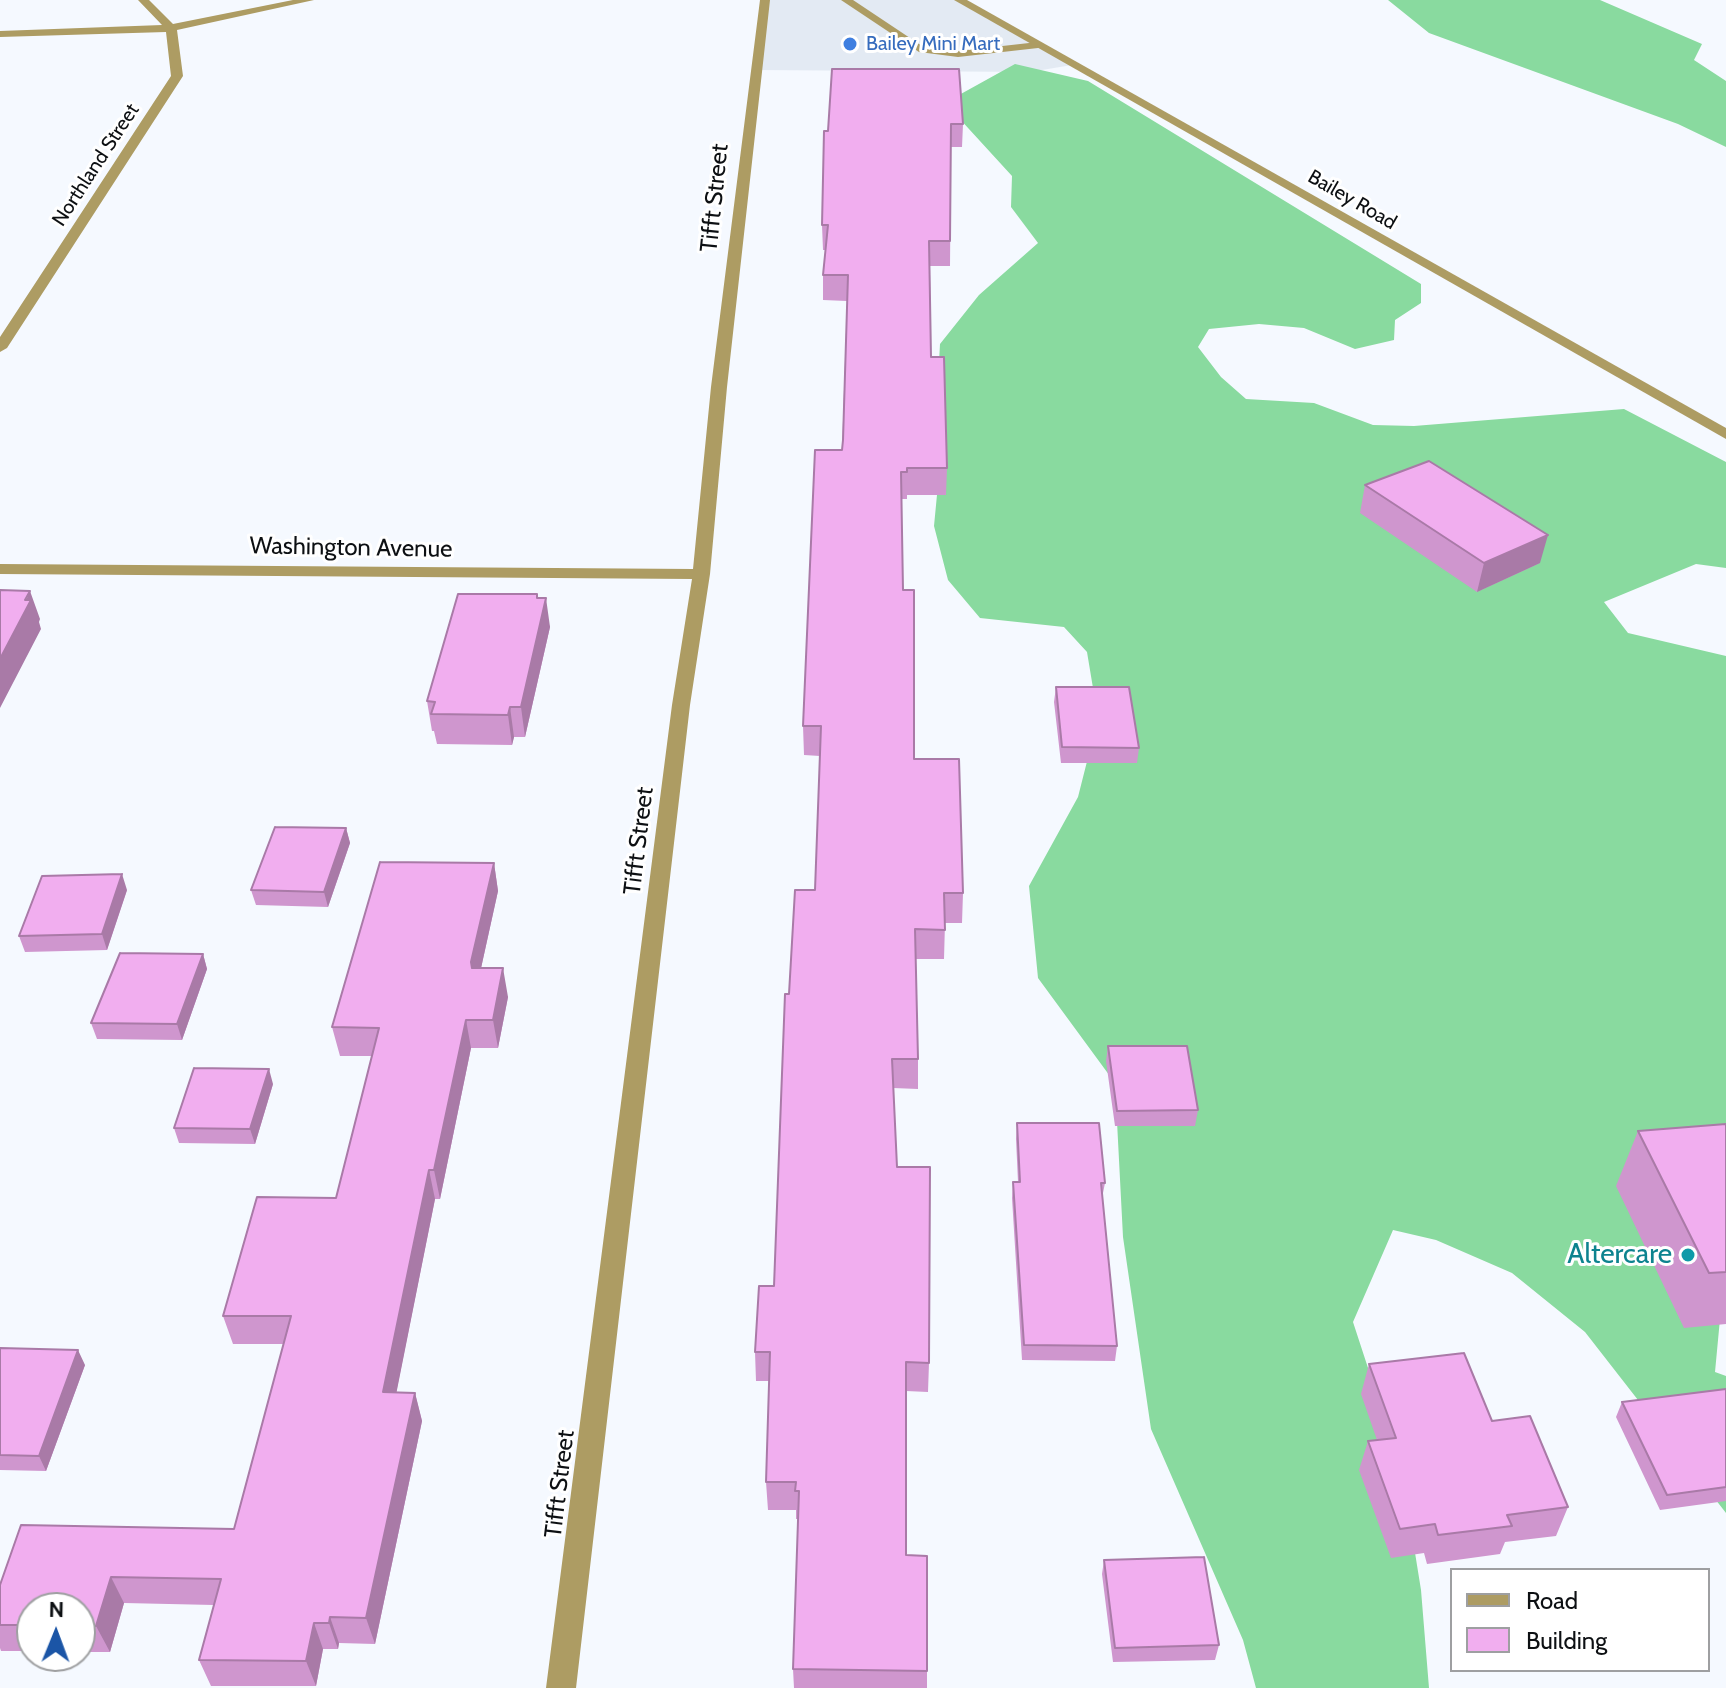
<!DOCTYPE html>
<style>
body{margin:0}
#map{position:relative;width:1726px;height:1688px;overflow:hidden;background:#f5f9ff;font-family:Cabin,sans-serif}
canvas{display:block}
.legend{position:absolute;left:1450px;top:1568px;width:260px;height:104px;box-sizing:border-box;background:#fff;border:2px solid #9e9fa1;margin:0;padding:10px 14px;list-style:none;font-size:24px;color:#0d1013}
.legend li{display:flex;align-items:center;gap:16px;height:40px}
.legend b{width:40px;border:2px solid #9e9fa1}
.north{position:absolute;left:16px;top:1592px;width:80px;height:80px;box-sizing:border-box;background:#fff;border:2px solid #9e9fa1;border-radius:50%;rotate:1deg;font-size:22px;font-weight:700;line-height:32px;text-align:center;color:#0d1013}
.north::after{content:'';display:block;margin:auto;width:28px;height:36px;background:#1b55a6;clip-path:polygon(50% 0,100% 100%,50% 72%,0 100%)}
</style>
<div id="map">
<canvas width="1726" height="1688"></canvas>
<ul class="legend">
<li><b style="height:10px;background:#ad9c63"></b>Road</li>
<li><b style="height:22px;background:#f1aeef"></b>Building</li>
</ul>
<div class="north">N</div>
</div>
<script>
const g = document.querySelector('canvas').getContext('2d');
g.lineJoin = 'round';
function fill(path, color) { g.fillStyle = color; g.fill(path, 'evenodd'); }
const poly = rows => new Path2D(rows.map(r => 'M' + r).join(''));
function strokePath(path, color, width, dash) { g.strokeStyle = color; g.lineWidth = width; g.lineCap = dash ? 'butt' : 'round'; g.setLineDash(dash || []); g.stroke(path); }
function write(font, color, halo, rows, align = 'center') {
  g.font = font + ' Cabin,sans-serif'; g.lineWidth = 6; g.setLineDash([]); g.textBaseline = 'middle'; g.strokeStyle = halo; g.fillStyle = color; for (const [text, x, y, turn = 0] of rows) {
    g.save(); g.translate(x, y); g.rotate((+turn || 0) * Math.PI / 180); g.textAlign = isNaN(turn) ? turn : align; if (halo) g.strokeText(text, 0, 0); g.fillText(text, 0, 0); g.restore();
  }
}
fill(poly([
 [765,0,959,0,1072,65,1030,72,756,70]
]), '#e3eaf3');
fill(poly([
 [1388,0,1600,0,1702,44,1694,60,1726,81,1726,147,1678,124,1429,33],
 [1015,64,1088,81,1421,284,1421,303,1395,320,1394,340,1355,349,1304,328,1259,324,1209,329,1198,347,1221,377,1246,399,1314,403,1373,425,1414,426,1624,409,1726,462,1726,568,1696,564,1604,602,1628,633,1726,656,1726,1255,1715,1372,1726,1376,1726,1513,1585,1332,1512,1273,1436,1240,1393,1230,1353,1322,1402,1472,1421,1590,1429,1688,1256,1688,1243,1640,1151,1429,1123,1237,1115,1083,1038,978,1029,886,1078,797,1098,718,1087,652,1064,627,980,618,948,580,934,526,939,474,936,416,940,344,979,295,1038,243,1011,207,1012,176,958,117,959,95]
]), '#89da9f');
fill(poly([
 [841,0,853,0,922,46,958,51,1038,42,1044,45,1038,48,958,57,919,52,841,0]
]), '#ad9c63');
fill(poly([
 [138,0,149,0,173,24,293,0,314,0,177,30,183,76,7,348,0,352,0,337,171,76,166,32,0,37,0,31,162,25,138,0],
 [760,0,770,0,727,387,710,574,690,705,576,1688,546,1688,672,705,692,579,0,574,0,564,693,569,711,387,760,0]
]), '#ad9c63');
fill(poly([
 [954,0,967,0,1726,428,1726,439,954,0]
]), '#ad9c63');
fill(poly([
 [832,69,963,124,962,147,951,147,950,266,930,266,931,357,947,468,946,495,907,495,907,499,901,499,903,590,914,759,963,893,962,923,945,923,944,959,916,959,918,1059,918,1089,893,1088,897,1167,929,1363,928,1392,906,1391,906,1555,927,1671,927,1688,794,1688,793,1669,798,1519,796,1519,796,1510,768,1510,766,1482,770,1381,756,1381,755,1352,774,1286,789,994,815,890,820,756,804,755,803,726,842,450,847,301,823,300,823,275,826,250,823,250,822,225],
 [1365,485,1540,563,1477,592,1360,513],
 [537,594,550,627,525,737,514,737,512,745,437,744,434,731,432,731,427,701],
 [1056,687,1139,748,1137,763,1061,763,1054,702],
 [346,828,350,843,328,907,256,905,251,890],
 [494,863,498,891,481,968,508,997,498,1048,471,1048,440,1199,435,1199,396,1393,415,1393,422,1421,375,1644,339,1643,338,1649,323,1649,316,1686,211,1686,199,1660,214,1605,124,1603,110,1652,80,1652,80,1608,32,1608,32,1651,1,1651,0,1648,0,1585,234,1529,284,1344,233,1344,223,1316,336,1198,372,1056,340,1056,332,1027],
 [127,890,107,950,25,952,19,936],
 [203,954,207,969,182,1040,97,1039,91,1023],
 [1108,1046,1198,1110,1195,1126,1115,1126,1106,1061],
 [273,1084,255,1144,179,1143,174,1128],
 [1017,1123,1105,1183,1102,1198,1117,1346,1115,1361,1022,1360,1012,1198,1013,1182,1018,1182,1016,1139],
 [1726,1124,1726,1324,1684,1328,1616,1186,1638,1131],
 [0,1348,85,1365,46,1471,0,1470],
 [1369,1364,1492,1421,1568,1507,1556,1536,1505,1542,1500,1554,1427,1564,1424,1553,1391,1558,1359,1470,1368,1441,1377,1440,1361,1394],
 [1726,1389,1726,1501,1660,1510,1616,1417,1622,1402],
 [1104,1560,1219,1645,1215,1660,1113,1662,1102,1574]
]), '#cf96ce');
fill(poly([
 [1548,535,1540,563,1477,592,1484,563],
 [30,591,40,619,39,622,41,629,0,708,0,659],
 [537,594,541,621,546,598,550,627,525,737,521,707],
 [510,707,514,737,512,745,508,715],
 [346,828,350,843,328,907,324,892],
 [494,863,498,891,476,991,471,962],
 [122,874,127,890,107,950,102,934],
 [203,954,207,969,182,1040,177,1024],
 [503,968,508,997,498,1048,493,1020],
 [466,1020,471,1048,440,1199,434,1170],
 [269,1069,273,1084,255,1144,250,1129],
 [429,1170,435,1199,391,1420,383,1392],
 [78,1350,85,1365,46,1471,39,1456],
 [415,1393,422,1421,375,1644,366,1618],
 [111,1577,124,1603,110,1652,96,1626],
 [330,1617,339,1643,338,1649,329,1623],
 [314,1623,323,1649,316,1686,306,1661]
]), '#a97aa7');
const building = poly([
 [832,69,959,69,963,124,951,124,950,241,929,241,931,357,944,357,947,468,907,468,907,472,901,472,903,590,914,590,914,759,959,759,963,893,944,893,945,930,915,929,918,1059,892,1059,897,1167,930,1167,929,1363,906,1362,906,1555,927,1556,927,1671,793,1669,799,1491,795,1491,796,1482,766,1482,770,1352,755,1352,759,1286,774,1286,785,994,789,994,795,890,815,890,821,726,803,726,815,450,842,450,843,440,848,275,823,275,828,225,822,225,824,131,828,131,832,69],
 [1429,461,1548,535,1484,563,1365,485,1429,461],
 [0,590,30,591,25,600,31,600,0,659,0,590],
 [458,594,537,594,537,598,546,598,521,707,510,707,508,715,431,714,435,702,427,701,458,594],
 [1056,687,1129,687,1139,748,1062,747,1056,687],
 [275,827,346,828,324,892,251,890,275,827],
 [380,862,494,863,471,962,472,968,503,968,493,1020,466,1020,434,1170,429,1170,383,1392,415,1393,366,1618,330,1617,329,1623,314,1623,306,1661,199,1660,221,1579,111,1577,96,1626,80,1626,80,1608,32,1608,32,1625,0,1625,0,1585,21,1525,234,1529,291,1316,223,1316,257,1197,336,1198,379,1028,332,1027,380,862],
 [122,874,102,934,19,936,42,876,122,874],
 [120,953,203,954,177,1024,91,1023,120,953],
 [1108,1046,1187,1046,1198,1110,1117,1111,1108,1046],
 [194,1068,269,1069,250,1129,174,1128,194,1068],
 [1017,1123,1099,1123,1105,1183,1101,1183,1117,1346,1024,1345,1013,1182,1020,1182,1017,1123],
 [1726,1124,1726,1272,1709,1273,1638,1131,1726,1124],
 [0,1348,78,1350,39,1456,0,1455,0,1348],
 [1464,1353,1492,1421,1530,1416,1568,1507,1507,1515,1512,1526,1438,1535,1435,1524,1400,1529,1368,1441,1396,1438,1369,1364,1464,1353],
 [1726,1389,1726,1487,1667,1495,1622,1402,1726,1389],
 [1204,1557,1219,1645,1115,1648,1104,1560,1204,1557]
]);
fill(building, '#f1aeef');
strokePath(building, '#a97aa7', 2);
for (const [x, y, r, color] of [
 [850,44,8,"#3f7fe0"],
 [1688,1255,8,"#0f9aa8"]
]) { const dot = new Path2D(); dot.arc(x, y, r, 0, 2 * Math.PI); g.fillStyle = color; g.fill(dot); strokePath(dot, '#fff', 3); }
write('20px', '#366cbe', '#fff', [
 ["Bailey Mini Mart",866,44]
], 'left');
write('20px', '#0d1013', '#fff', [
 ["Northland Street",96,165,-57],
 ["Bailey Road",1352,200,30]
]);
write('24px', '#0d1013', '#fff', [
 ["Tifft Street",715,198,-84],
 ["Washington Avenue",351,548,1],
 ["Tifft Street",639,841,-83],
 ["Tifft Street",560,1484,-83]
]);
write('28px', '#0d838f', '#fff', [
 ["Altercare",1672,1255]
], 'right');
</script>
